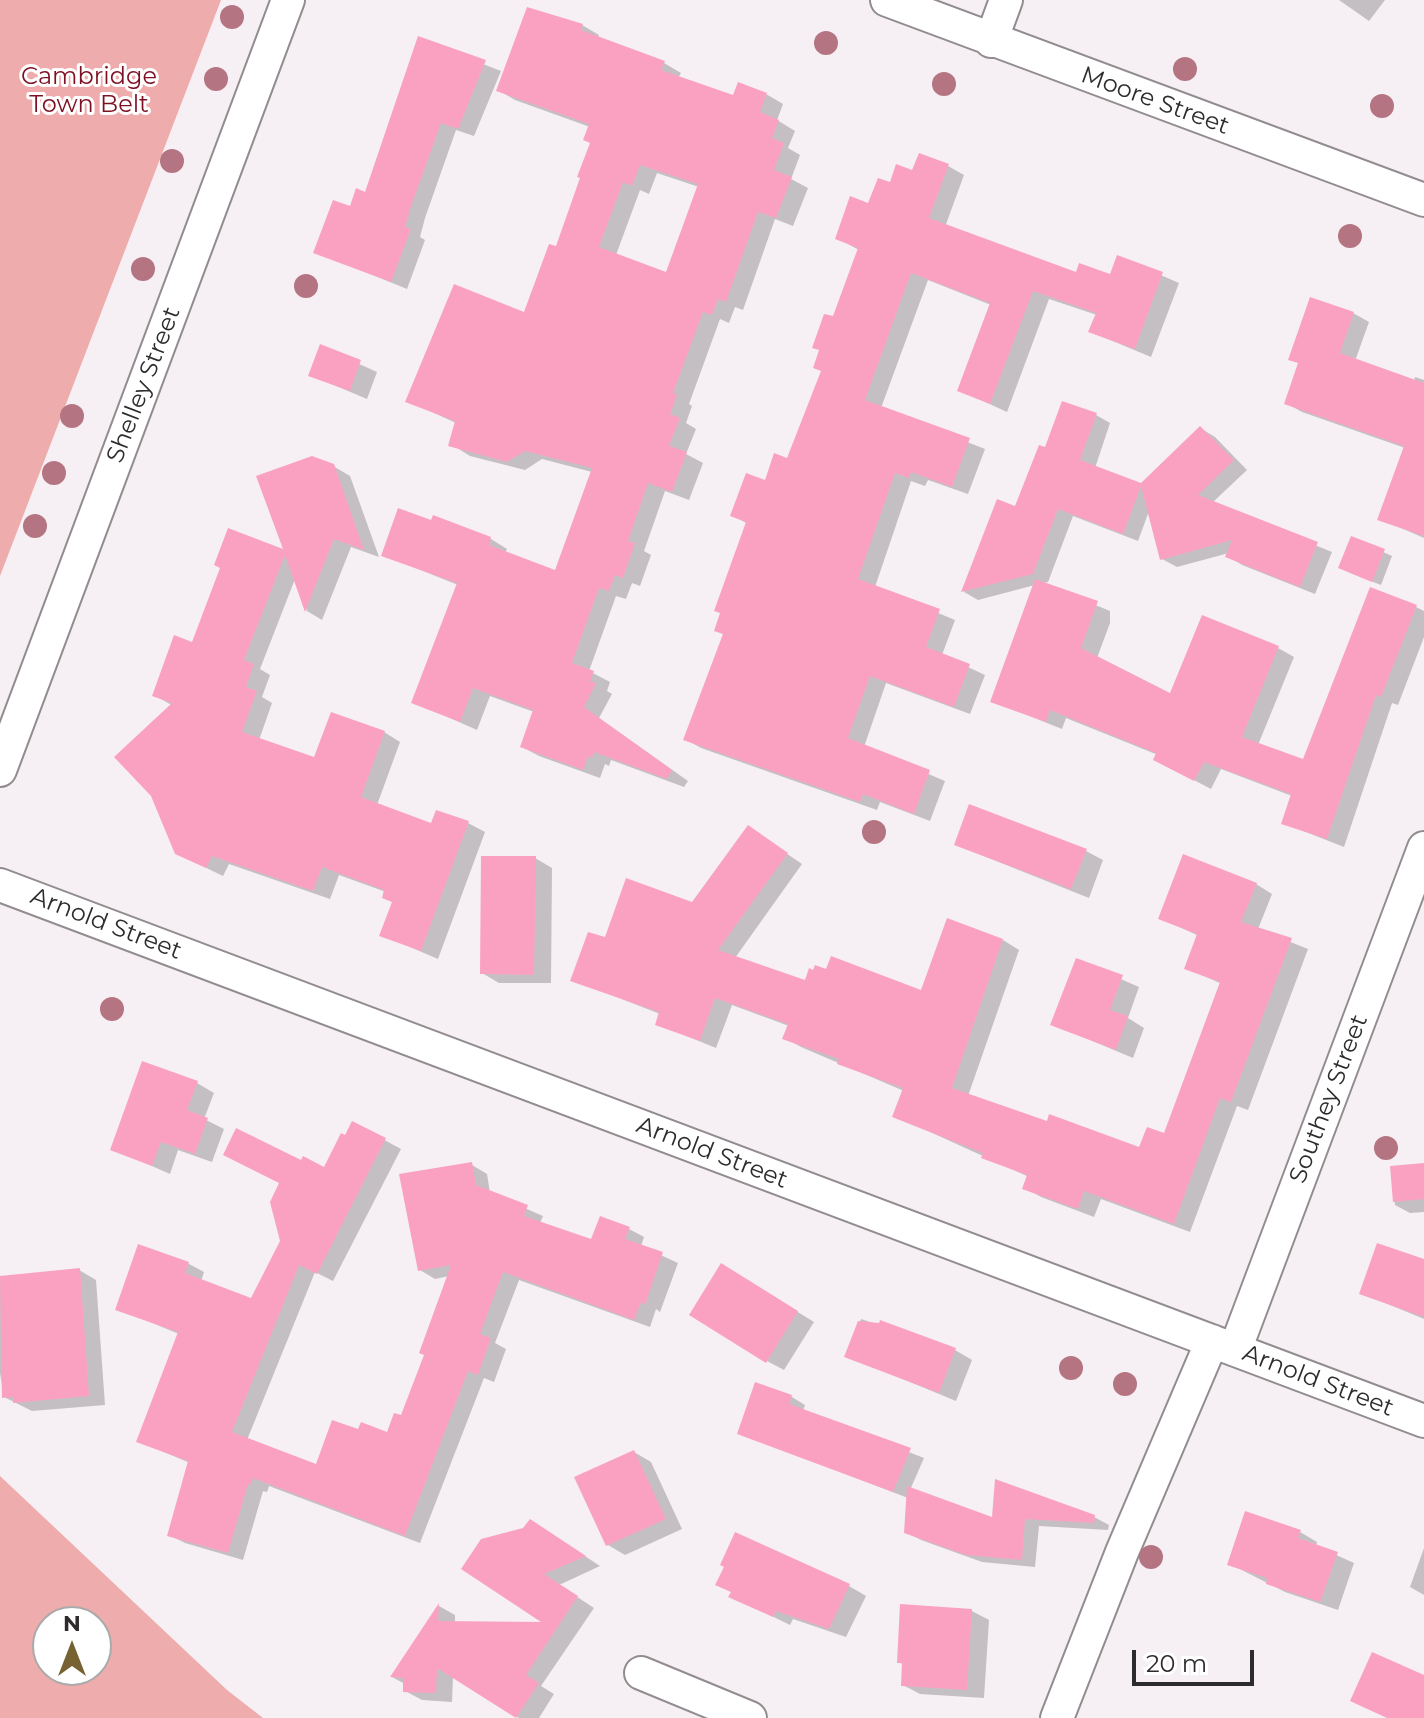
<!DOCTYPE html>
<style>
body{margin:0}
#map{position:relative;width:1424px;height:1718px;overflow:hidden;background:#f6eff4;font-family:Montserrat,sans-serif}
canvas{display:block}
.north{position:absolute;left:32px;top:1606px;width:80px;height:80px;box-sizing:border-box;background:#fff;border:2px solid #abaaab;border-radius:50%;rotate:0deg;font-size:22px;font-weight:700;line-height:32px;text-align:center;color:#2e2b2d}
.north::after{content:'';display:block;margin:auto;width:28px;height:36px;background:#776332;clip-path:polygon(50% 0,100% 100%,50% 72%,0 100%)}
.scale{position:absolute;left:1132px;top:1650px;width:122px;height:36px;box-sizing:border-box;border:4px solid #2e2b2d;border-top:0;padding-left:10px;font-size:24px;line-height:28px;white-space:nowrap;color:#2e2b2d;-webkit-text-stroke:6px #fff;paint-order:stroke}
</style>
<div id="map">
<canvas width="1424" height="1718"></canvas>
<div class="north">N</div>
<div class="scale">20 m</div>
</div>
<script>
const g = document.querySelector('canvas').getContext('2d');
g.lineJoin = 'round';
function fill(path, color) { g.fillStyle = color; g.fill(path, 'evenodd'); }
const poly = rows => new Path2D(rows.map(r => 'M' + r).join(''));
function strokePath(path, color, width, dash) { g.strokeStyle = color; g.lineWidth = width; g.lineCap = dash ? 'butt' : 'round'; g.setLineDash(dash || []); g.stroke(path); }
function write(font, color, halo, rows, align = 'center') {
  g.font = font + ' Montserrat,sans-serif'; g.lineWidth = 6; g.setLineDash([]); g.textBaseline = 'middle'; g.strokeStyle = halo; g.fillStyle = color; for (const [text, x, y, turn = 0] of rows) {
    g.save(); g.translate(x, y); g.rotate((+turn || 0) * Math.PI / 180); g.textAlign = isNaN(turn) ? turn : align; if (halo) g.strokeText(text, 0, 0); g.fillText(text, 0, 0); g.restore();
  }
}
fill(poly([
 [0,0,221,0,0,576],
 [0,1476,227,1690,263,1718,0,1718],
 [96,1622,96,1670,48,1670,48,1622]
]), '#efacac');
fill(poly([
 [1339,0,1385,0,1369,21],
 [582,25,599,35,598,38,664,63,681,73,678,78,734,98,766,94,783,104,777,120,795,131,788,148,800,155,791,179,808,188,793,226,775,219,743,310,735,307,729,323,720,319,689,404,692,406,686,423,696,429,686,454,703,463,689,500,665,491,644,551,651,555,640,586,632,583,626,599,616,596,589,671,610,682,607,691,612,694,599,718,688,781,684,787,611,760,609,766,605,764,600,778,539,756,522,747,534,712,490,696,477,730,414,702,458,585,383,555,434,518,491,539,507,549,505,553,556,573,592,472,542,459,525,470,470,456,454,446,456,423,408,401,525,315,557,248,592,143,590,127,515,100,498,90],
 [657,173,699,187,667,274,616,255,640,190,649,194],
 [419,39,501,71,474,136,456,130,425,218,420,237,425,240,407,289,316,252,367,194],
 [948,166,964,175,945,227,1077,275,1112,276,1119,257,1179,283,1151,357,1091,332,1097,315,1049,299,1007,412,959,390,991,305,928,280,881,408,985,449,968,494,928,480,925,486,911,481,875,587,955,620,942,655,985,675,970,714,886,683,864,747,945,781,930,821,880,802,877,810,701,748,685,739,725,635,716,630,748,524,732,515,788,461,823,371,834,319,859,250,837,238,891,184,913,173],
 [1353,313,1369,322,1355,361,1414,382,1415,377,1424,380,1424,538,1380,519,1405,448,1302,412,1286,403],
 [321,347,377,372,367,399,310,375],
 [1096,415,1110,423,1095,468,1141,485,1200,428,1215,437,1247,470,1212,503,1332,552,1315,594,1242,565,1228,556,1229,553,1177,567,1162,559,1149,511,1138,541,1073,516,1048,582,1042,583,1110,611,1110,623,1097,658,1171,695,1278,648,1294,657,1258,745,1304,761,1416,607,1424,611,1424,637,1398,705,1392,703,1344,847,1283,823,1292,796,1221,769,1211,789,1171,768,1158,755,1066,718,1062,729,992,701,1035,585,978,600,964,592,998,502,1016,509,1046,450],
 [333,466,350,476,379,557,351,547,322,620,307,611,295,579,260,669,270,675,262,697,272,703,259,740,315,760,384,732,400,742,377,805,433,826,468,823,485,832,438,959,382,935,394,902,386,892,339,875,330,899,229,864,223,876,194,862,173,706,154,695,193,644,286,553],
 [1352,538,1392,556,1381,585,1348,572],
 [748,827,802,864,735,958,806,982,923,993,1003,940,1019,950,968,1096,1048,1124,1141,1149,1165,1135,1222,984,1186,968,1199,936,1160,918,1256,884,1272,894,1258,929,1308,949,1248,1110,1237,1106,1190,1232,1101,1199,1094,1217,1041,1197,1025,1188,1029,1177,895,1116,904,1091,801,1047,785,1038,789,1026,732,1005,716,1048,657,1024,660,1014,573,980,606,940,693,904],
 [956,845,1086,851,1103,860,1089,898],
 [535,858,552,868,551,983,499,983,482,973],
 [1077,960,1139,987,1128,1018,1144,1028,1133,1058,1052,1024],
 [197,1083,214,1093,204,1119,224,1129,212,1162,178,1150,170,1174,113,1149],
 [353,1123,401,1149,333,1281,315,1272,247,1440,317,1466,359,1432,388,1434,402,1418,426,1355,449,1276,435,1279,420,1270,472,1165,487,1174,490,1193,543,1216,540,1223,593,1242,629,1229,644,1237,641,1246,678,1263,660,1312,656,1309,650,1327,519,1280,495,1343,506,1349,494,1382,484,1378,420,1543,269,1486,267,1492,263,1491,243,1560,185,1543,169,1535,190,1463,138,1441,179,1334,118,1309,140,1247,189,1264,204,1272,201,1281,252,1300,282,1242,302,1162,325,1169],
 [1424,1165,1424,1212,1410,1213,1395,1205,1392,1168],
 [1424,1261,1424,1319,1361,1293],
 [79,1270,96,1280,105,1405,32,1411,4,1397,0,1373,0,1278],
 [739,1276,814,1322,784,1370,767,1361],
 [861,1319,955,1350,972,1360,956,1401,847,1356],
 [757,1385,792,1397,805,1405,803,1411,924,1458,910,1490,993,1519,1094,1517,1109,1525,1108,1530,1039,1526,1035,1567,982,1562,921,1540,906,1532,908,1498,739,1433],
 [634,1452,651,1462,682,1529,625,1555,608,1545],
 [1247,1514,1300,1532,1317,1542,1316,1546,1354,1563,1338,1610,1285,1592,1230,1564],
 [547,1531,600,1566,559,1585,594,1608,541,1686,554,1694,539,1718,519,1718,453,1676,452,1702,422,1700,405,1691,405,1684,392,1677,439,1606,455,1615,455,1623,548,1624,464,1569],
 [1424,1548,1424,1595,1410,1587],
 [849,1586,866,1596,846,1637,793,1619,790,1625,731,1596],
 [972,1611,989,1620,984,1698,920,1694,903,1685,904,1665,899,1662]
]), '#0003');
fill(poly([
 [527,7,583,24,581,30,665,61,661,70,733,95,738,82,767,93,760,112,779,120,772,138,784,143,774,170,792,177,776,218,758,212,726,302,718,299,712,315,703,312,673,393,677,395,670,414,680,418,669,446,687,452,672,492,648,483,628,541,635,543,623,578,615,575,609,591,599,588,572,663,594,671,590,681,596,683,584,707,672,770,667,779,594,752,592,758,588,756,583,770,520,747,533,710,473,688,460,722,411,703,457,583,381,556,398,508,431,520,433,515,491,537,489,545,555,570,592,468,525,451,507,462,448,446,455,421,405,402,454,284,524,312,549,244,556,246,580,178,577,177,590,143,583,140,589,124,496,91],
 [640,165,698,184,666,272,599,247,623,182,632,186],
 [418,36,486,60,458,129,441,123,410,209,405,227,411,229,391,282,313,253,333,200,350,206,356,188,365,192],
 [919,153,949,164,929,218,1076,272,1079,263,1110,274,1117,255,1163,272,1135,349,1088,332,1096,313,1033,291,990,404,957,391,990,303,911,273,865,400,970,438,952,487,911,472,909,478,895,473,858,579,940,609,926,647,970,664,954,707,870,676,848,738,930,770,914,814,863,794,860,802,683,740,723,634,714,631,720,613,714,611,746,522,730,516,746,473,765,480,774,453,787,458,821,371,813,368,819,350,812,348,824,314,833,316,858,248,835,239,850,196,868,203,878,178,890,182,896,164,912,170],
 [1310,297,1354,312,1340,353,1424,383,1424,536,1377,520,1404,446,1284,404,1298,363,1288,360],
 [320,344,361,360,350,391,308,376],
 [1062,401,1097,413,1080,460,1141,483,1200,426,1234,460,1198,495,1318,542,1300,587,1225,557,1232,540,1160,560,1141,486,1123,534,1058,509,1033,574,961,592,997,499,1015,506,1039,445,1045,447],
 [312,456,334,464,364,550,334,539,305,612,285,555,244,660,254,664,246,687,257,691,242,732,314,757,331,712,385,731,361,797,431,823,436,810,469,821,421,951,379,936,392,902,382,898,384,890,322,867,313,891,212,856,206,868,175,854,151,796,114,757,172,703,152,696,174,635,192,642,220,568,214,565,228,528,283,549,256,476],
 [1351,536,1385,549,1372,582,1338,568],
 [1035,579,1098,601,1081,648,1170,693,1202,615,1279,646,1242,737,1303,759,1370,587,1417,605,1381,697,1376,695,1327,839,1281,824,1291,794,1204,762,1194,781,1153,760,1156,753,1050,710,1046,722,990,702],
 [969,804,1087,849,1071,889,954,845],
 [748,825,788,853,718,950,805,980,809,968,813,970,815,965,826,969,831,956,921,990,947,918,1003,939,952,1088,1047,1121,1049,1114,1139,1147,1147,1127,1164,1133,1220,982,1184,969,1197,934,1158,919,1183,854,1257,883,1241,922,1292,938,1231,1102,1220,1098,1174,1224,1084,1191,1078,1209,1022,1189,1027,1175,981,1158,983,1153,892,1117,903,1088,837,1064,839,1059,782,1039,788,1024,715,998,700,1041,655,1025,659,1012,570,981,588,932,605,937,626,878,692,902],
 [481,856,536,856,534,975,480,974],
 [1076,958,1123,975,1110,1010,1128,1016,1116,1050,1050,1025],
 [142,1061,198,1081,187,1110,208,1118,195,1154,161,1142,152,1166,110,1150],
 [352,1121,386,1138,317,1274,299,1265,232,1432,316,1464,332,1420,358,1429,361,1422,387,1432,394,1413,401,1415,424,1355,419,1353,451,1265,418,1271,399,1174,472,1162,476,1185,528,1205,524,1216,591,1239,600,1216,630,1227,625,1239,663,1252,645,1305,641,1302,634,1320,503,1272,480,1334,491,1338,478,1375,468,1371,405,1536,253,1478,251,1485,248,1484,228,1553,167,1536,188,1461,136,1442,178,1332,115,1310,138,1244,189,1262,185,1273,251,1298,280,1241,270,1202,279,1183,223,1155,236,1128,301,1160,303,1156,324,1167,341,1133,345,1135],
 [1424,1163,1424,1199,1393,1202,1390,1166],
 [1377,1243,1424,1259,1424,1317,1359,1294],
 [721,1263,798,1311,766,1363,689,1315],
 [80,1268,89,1396,13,1403,13,1397,2,1398,0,1276],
 [880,1320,956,1348,939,1393,844,1357,858,1321,879,1323],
 [755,1382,792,1395,789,1404,911,1448,893,1492,737,1434],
 [634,1450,666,1519,606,1546,574,1477],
 [995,1479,1095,1515,1094,1523,1025,1519,1022,1560,966,1555,904,1533,907,1486,992,1517],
 [1245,1511,1301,1530,1298,1538,1338,1552,1320,1602,1266,1584,1267,1578,1227,1565],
 [530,1519,586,1556,544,1574,578,1596,526,1675,539,1683,516,1718,437,1668,436,1693,403,1692,403,1678,390,1677,439,1603,438,1621,541,1622,461,1569,481,1539,523,1528],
 [735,1532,850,1584,829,1629,776,1611,773,1617,728,1597,731,1592,715,1585,724,1567,720,1565],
 [900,1604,972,1609,967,1690,901,1686,902,1663,897,1663],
 [1372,1652,1424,1675,1424,1718,1387,1718,1350,1701]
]), '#faa1c2');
const street = poly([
 [887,0,1424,200],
 [991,41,1006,0],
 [0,770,288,0],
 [0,885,1424,1421],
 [1235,1350,1424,848],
 [641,1673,750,1718],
 [1057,1718,1122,1552,1212,1341]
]);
strokePath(street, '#928c90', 36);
strokePath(street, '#fff', 32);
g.fillStyle = '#b47481';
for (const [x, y] of [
 [232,17],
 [826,43],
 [1185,69],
 [216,79],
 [944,84],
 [1382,106],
 [172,161],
 [1350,236],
 [143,269],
 [306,286],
 [72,416],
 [54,473],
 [35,526],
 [874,832],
 [112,1009],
 [1386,1148],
 [1071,1368],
 [1125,1384],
 [1151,1557]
]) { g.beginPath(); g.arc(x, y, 12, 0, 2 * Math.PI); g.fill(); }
write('24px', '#7e1023', '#fff', [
 ["Cambridge",89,77],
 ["Town Belt",89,105]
]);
write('24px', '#2e2b2d', '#fff', [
 ["Moore Street",1155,101,20],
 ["Shelley Street",144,385,-69],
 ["Arnold Street",106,924,21],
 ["Southey Street",1329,1099,-69],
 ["Arnold Street",712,1153,21],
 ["Arnold Street",1318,1381,21]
]);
</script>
